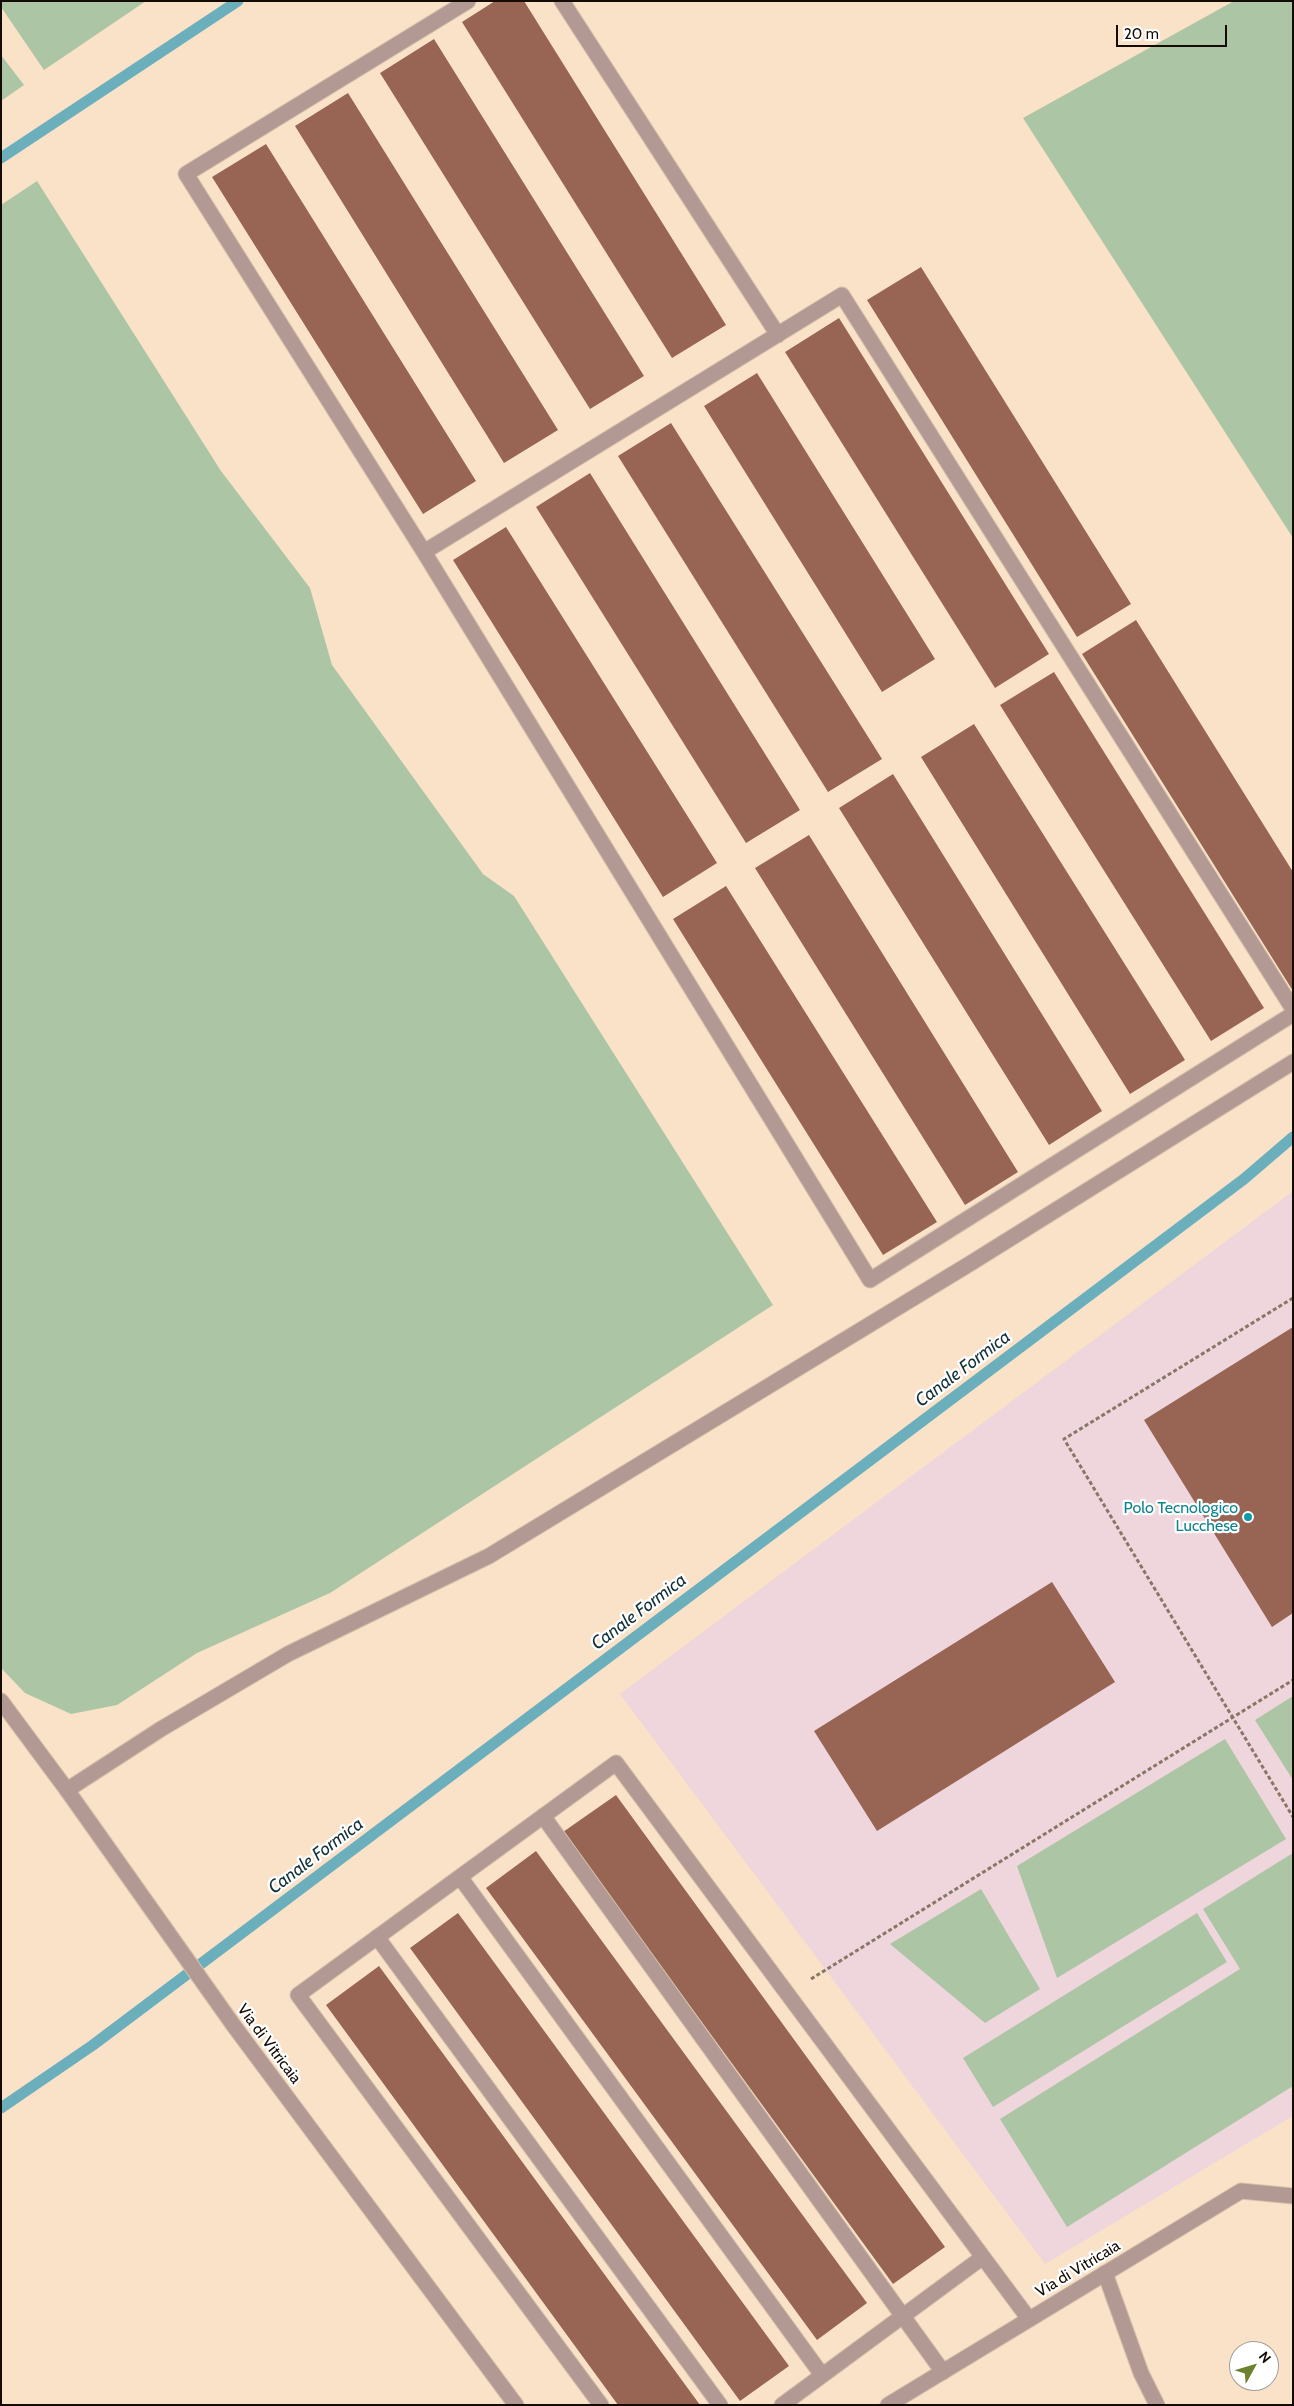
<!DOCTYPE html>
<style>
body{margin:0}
#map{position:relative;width:1294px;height:2406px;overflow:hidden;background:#fae2c8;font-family:Cabin,sans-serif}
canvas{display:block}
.frame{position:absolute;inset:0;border:2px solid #140c04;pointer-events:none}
.north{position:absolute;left:1229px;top:2341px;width:50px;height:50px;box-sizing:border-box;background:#fff;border:1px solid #a19e9b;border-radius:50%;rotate:51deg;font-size:14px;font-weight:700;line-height:20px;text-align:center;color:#140c04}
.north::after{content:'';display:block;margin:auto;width:18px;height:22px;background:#6c8132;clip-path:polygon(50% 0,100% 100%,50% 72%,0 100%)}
.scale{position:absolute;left:1116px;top:25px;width:111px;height:22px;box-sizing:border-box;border:2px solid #140c04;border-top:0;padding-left:6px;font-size:15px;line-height:18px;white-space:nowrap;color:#140c04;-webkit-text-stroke:4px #fff;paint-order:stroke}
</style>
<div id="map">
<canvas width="1294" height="2406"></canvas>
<div class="frame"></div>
<div class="north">N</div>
<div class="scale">20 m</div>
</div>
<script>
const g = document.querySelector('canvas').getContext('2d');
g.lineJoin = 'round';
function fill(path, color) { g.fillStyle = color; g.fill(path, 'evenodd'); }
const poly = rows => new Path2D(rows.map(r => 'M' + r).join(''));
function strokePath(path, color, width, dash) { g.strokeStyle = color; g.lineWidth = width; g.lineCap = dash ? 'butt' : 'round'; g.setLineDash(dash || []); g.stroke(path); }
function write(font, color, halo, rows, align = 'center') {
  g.font = font + ' Cabin,sans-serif'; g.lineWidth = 4.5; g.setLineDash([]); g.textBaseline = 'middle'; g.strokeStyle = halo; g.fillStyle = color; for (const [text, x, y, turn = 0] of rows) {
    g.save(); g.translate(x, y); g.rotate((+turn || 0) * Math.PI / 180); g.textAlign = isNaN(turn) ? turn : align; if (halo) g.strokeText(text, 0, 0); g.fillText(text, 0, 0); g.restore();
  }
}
fill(poly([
 [1293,1191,1293,2116,1045,2264,620,1694]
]), '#efd5dc');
fill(poly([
 [1,1,146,1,44,70,1,7],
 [1234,1,1293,1,1293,538,1023,118],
 [1,55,24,85,1,101],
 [37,181,221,471,310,588,332,665,483,874,514,896,773,1305,330,1593,197,1653,117,1705,71,1714,25,1693,1,1668,1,205],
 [1293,1696,1293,1780,1255,1720],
 [1225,1739,1286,1839,1057,1978,1017,1866],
 [1293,1853,1293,2086,1067,2227,1000,2119,1240,1969,1203,1909],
 [981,1889,1040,1989,985,2023,890,1944],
 [1197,1913,1227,1962,993,2107,963,2058]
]), '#acc5a4');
strokePath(poly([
 [1,158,238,1],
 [1,2108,93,2045,1244,1179,1293,1137]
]), '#6cafbc', 11);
fill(poly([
 [495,1,524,1,726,325,672,358,462,22],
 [434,39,644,376,590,409,380,73],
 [348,93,558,430,504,463,295,126],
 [266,144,476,481,423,514,212,177],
 [921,267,1131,604,1077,637,867,300],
 [839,318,1049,654,995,688,785,352],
 [757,373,935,659,882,692,704,406],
 [671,423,882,759,828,792,618,456],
 [590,473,800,810,746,843,536,507],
 [506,527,717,863,663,897,453,560],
 [1136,620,1293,872,1293,991,1082,654],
 [1054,672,1264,1008,1211,1041,1000,705],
 [974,724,1185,1060,1130,1094,921,757],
 [893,774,1102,1111,1049,1145,839,808],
 [809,835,1018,1172,965,1205,755,868],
 [726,886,937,1222,883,1255,673,919],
 [1293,1327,1293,1613,1272,1627,1144,1420],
 [1052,1582,1115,1682,877,1831,814,1731],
 [616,1795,945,2247,893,2284,563,1832],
 [536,1851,867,2303,817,2340,486,1888],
 [458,1913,789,2366,740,2401,410,1948],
 [379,1966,700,2405,618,2405,326,2005]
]), '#986554');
const service = poly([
 [562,1,778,335],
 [424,552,186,174,468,1],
 [1293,1009,842,295,424,552,870,1280,1293,1014],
 [67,1790,161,1729,288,1654,489,1556,971,1263,1293,1062],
 [543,1816,943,2372],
 [460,1877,822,2375],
 [377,1937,720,2405],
 [1105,2273,1141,2373,1157,2405],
 [601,2405,298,1995,616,1763,1029,2319],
 [782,2405,983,2257]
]);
const minor = poly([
 [1,1701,67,1790,234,2026,516,2405],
 [888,2405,1241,2191,1293,2196]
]);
strokePath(service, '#d5c0a9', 17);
strokePath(minor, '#d5c0a9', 17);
strokePath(poly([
 [1293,1298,1064,1439,1293,1817],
 [811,1979,1293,1680]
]), '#877766', 3, [4, 2.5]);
strokePath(service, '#b39994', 15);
strokePath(minor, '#b39994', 15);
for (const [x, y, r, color] of [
 [1248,1517,5,"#0f9aa8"]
]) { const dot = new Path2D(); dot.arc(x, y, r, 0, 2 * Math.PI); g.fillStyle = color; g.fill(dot); strokePath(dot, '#fff', 2); }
write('16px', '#0d838f', '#fff', [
 ["Polo Tecnologico",1238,1508],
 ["Lucchese",1238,1526]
], 'right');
write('16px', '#140c04', '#fff', [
 ["Via di Vitricaia",269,2044,53],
 ["Via di Vitricaia",1078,2269,-31]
]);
write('italic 18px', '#103238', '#fff', [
 ["Canale Formica",963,1369,-37],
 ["Canale Formica",639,1612,-37],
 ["Canale Formica",316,1856,-37]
]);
</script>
